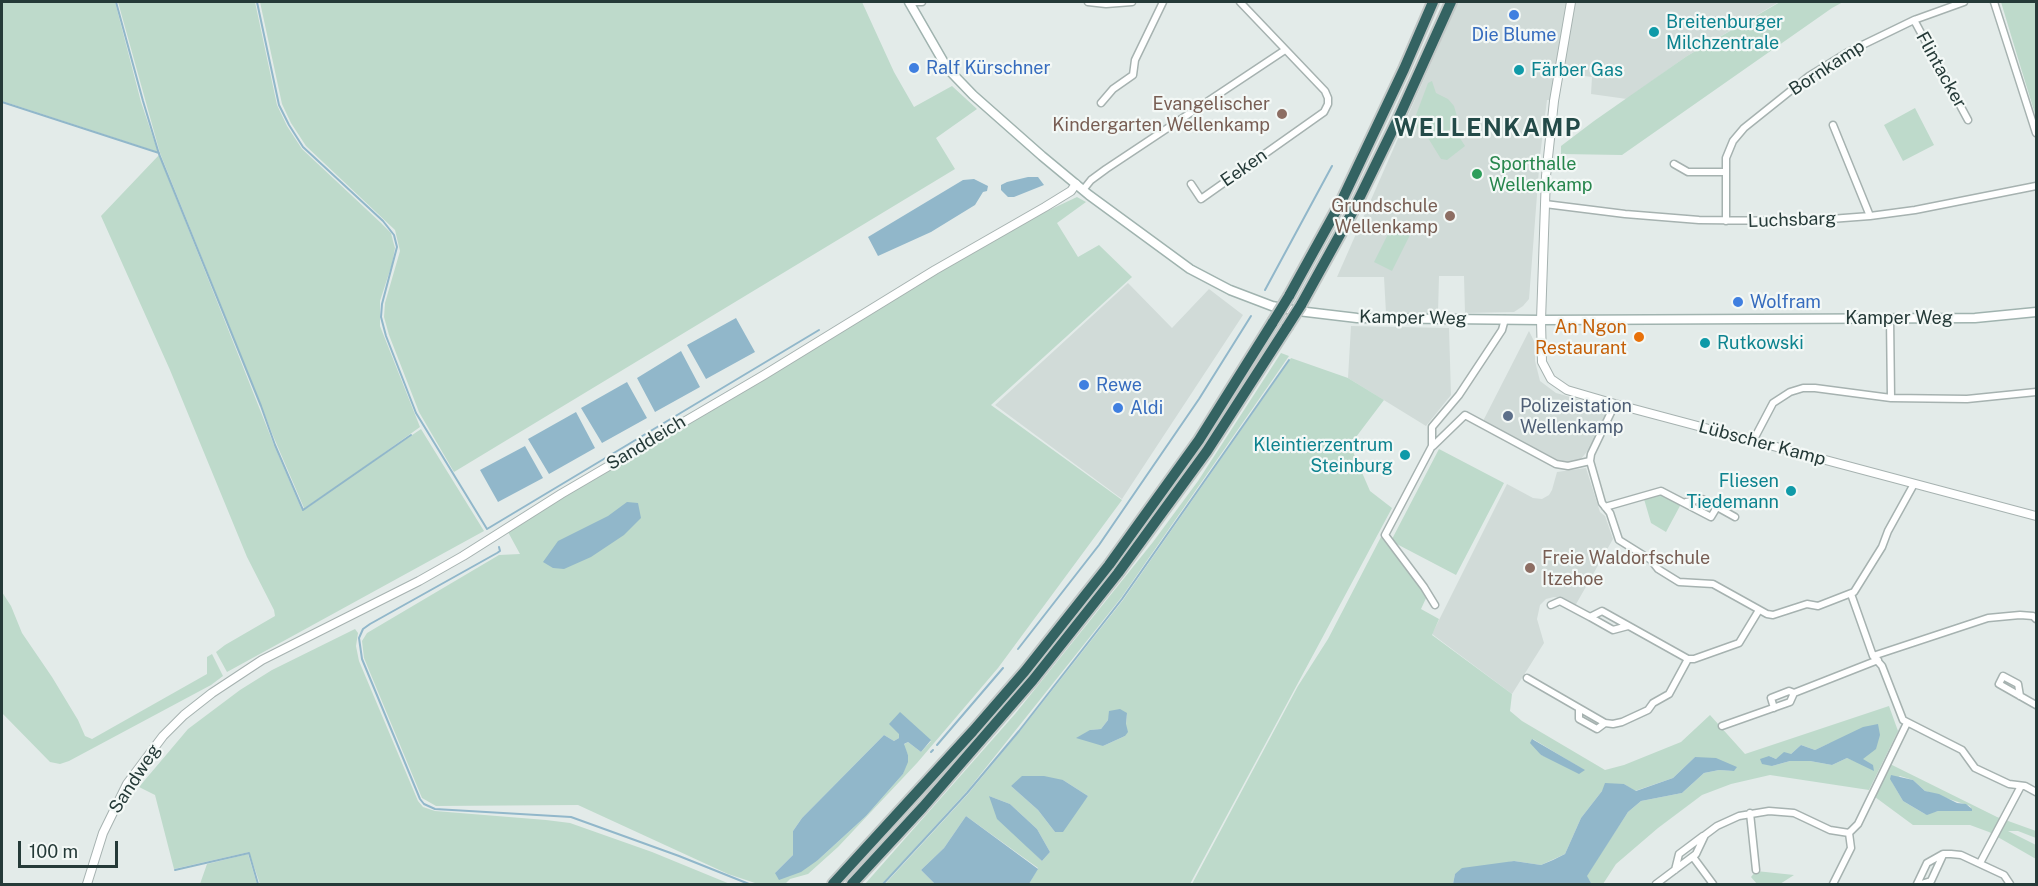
<!DOCTYPE html>
<meta charset="utf-8">
<style>
body{margin:0}
#map{position:relative;width:2038px;height:886px;overflow:hidden;background:#e3ebe9;font-family:"Public Sans",sans-serif}
canvas{display:block}
.frame{position:absolute;inset:0;border:3px solid #253a38;pointer-events:none}
.scale{position:absolute;left:18px;top:841px;width:100px;height:27px;box-sizing:border-box;border:3px solid #253a38;border-top:0;padding-left:8px;font-size:18px;line-height:21px;white-space:nowrap;color:#253a38;-webkit-text-stroke:4px #f3f8f6;paint-order:stroke}
</style>
<div id="map">
<canvas width="2038" height="886"></canvas>
<div class="frame"></div>
<div class="scale">100 m</div>
</div>
<script>
const g = document.querySelector('canvas').getContext('2d');
g.lineJoin = 'round';
function fill(path, color) { g.fillStyle = color; g.fill(path, 'evenodd'); }
const poly = rows => new Path2D(rows.map(r => 'M' + r).join(''));
function strokePath(path, color, width, dash) { g.strokeStyle = color; g.lineWidth = width; g.lineCap = dash ? 'butt' : 'round'; g.setLineDash(dash || []); g.stroke(path); }
function write(font, color, halo, rows, align = 'center') {
  g.font = font + ' "Public Sans",sans-serif'; g.lineWidth = 4.5; g.setLineDash([]); g.textBaseline = 'middle'; g.strokeStyle = halo; g.fillStyle = color; for (const [text, x, y, turn = 0] of rows) {
    g.save(); g.translate(x, y); g.rotate((+turn || 0) * Math.PI / 180); g.textAlign = isNaN(turn) ? turn : align; if (halo) g.strokeText(text, 0, 0); g.fillText(text, 0, 0); g.restore();
  }
}
fill(poly([
 [1458,2,1779,2,1687,56,1627,99,1591,94,1592,77,1555,72,1551,100,1547,100,1540,156,1529,299,1523,306,1514,312,1465,313,1464,276,1439,276,1438,313,1386,313,1384,277,1337,277],
 [1128,283,1172,328,1209,289,1243,315,1122,499,995,405],
 [1351,326,1449,328,1451,395,1426,426,1348,378],
 [1529,331,1535,343,1535,361,1540,381,1556,393,1603,406,1606,414,1589,449,1581,459,1566,463,1557,461,1482,423],
 [1586,468,1600,512,1605,516,1613,539,1575,606,1561,598,1554,597,1546,599,1540,605,1537,619,1544,643,1512,694,1432,634,1507,484,1533,498,1542,499,1549,495,1552,490,1557,472]
]), '#d1dbd8');
fill(poly([
 [2,2,115,2,141,102,158,152,2,101],
 [118,2,255,2,277,105,287,126,302,149,381,223,391,233,393,241,395,248,392,264,380,301,380,326,420,427,307,508,304,508,274,438,160,153],
 [260,2,862,2,894,72,914,107,952,86,977,109,936,138,955,169,454,472,419,412,389,335,384,317,385,303,400,251,395,230,306,146,291,123,282,104],
 [1780,2,1843,2,1832,8,1622,155,1561,154,1561,146,1594,121,1687,56],
 [2001,2,2036,2,2036,117,2020,65],
 [1432,81,1436,93,1448,99,1454,106,1458,120,1453,128,1447,131,1450,137,1458,135,1465,146,1447,160,1441,159,1425,133,1420,131,1413,123,1428,83],
 [1915,108,1934,145,1903,161,1884,125],
 [159,155,274,445,302,510,421,429,484,531,227,672,216,652,225,645,275,616,274,610,247,557,170,370,101,216],
 [1077,197,1086,202,1057,223,1078,257,1099,245,1132,277,991,405,1122,500,998,668,917,763,838,847,808,874,790,879,785,884,758,884,728,874,578,805,436,806,422,798,364,658,362,641,367,633,499,555,520,554,508,532,612,467,1024,222],
 [899,734,931,741,921,752,908,742,903,745,908,755,903,774,866,816,818,860,775,873,793,855,793,831,802,818,884,735,894,741,899,738],
 [1394,222,1412,231,1392,271,1374,262],
 [1281,353,1289,356,1121,598,968,790,882,884,865,884,1015,714,1153,542,1198,481],
 [1291,358,1348,378,1384,400,1350,445,1370,491,1392,508,1190,884,1029,884,1038,868,966,816,944,848,921,870,935,884,885,884,968,794,1020,731,1123,600],
 [1110,713,1127,713,1125,736,1103,746,1090,730,1101,729,1108,720],
 [1063,780,1088,796,1055,832,1038,810,1011,786],
 [989,796,1010,804,1037,829,1050,852,1042,861,1031,850],
 [1439,449,1504,483,1456,575,1391,541],
 [1661,494,1681,504,1666,532,1651,523,1644,499],
 [1381,537,1427,596,1421,609,1439,619,1432,635,1512,694,1510,711,1522,721,1605,770,1624,765,1681,742,1710,715,1745,754,1889,706,1898,731,1869,790,1770,775,1731,784,1702,795,1658,828,1616,864,1603,884,1589,884,1591,883,1586,876,1628,812,1641,801,1682,793,1704,773,1719,770,1734,771,1695,757,1673,778,1635,791,1624,784,1602,791,1581,818,1565,854,1541,865,1514,861,1455,874,1453,884,1192,884,1298,686,1328,639],
 [1533,739,1584,770,1541,755],
 [1830,743,1864,765,1847,758,1832,765,1810,761,1790,761,1772,766,1769,756,1776,759,1791,754,1801,745,1815,750],
 [2,592,11,606,22,633,52,677,78,720,85,736,92,739,207,674,207,657,212,654,223,676,211,685,69,761,60,764,50,762,2,713],
 [355,629,358,633,356,646,359,661,418,801,423,807,435,811,546,820,570,823,652,852,730,884,260,884,249,852,174,869,155,795,139,787,188,729,240,690,272,670],
 [1890,764,1997,817,2036,831,2036,838,2018,831,2008,831,2036,845,2036,859,1989,832,1970,825,1913,825,1875,797],
 [1900,776,1913,780,1925,791,1970,806,1972,811,1938,811,1925,814,1903,801,1892,782],
 [248,854,257,884,200,884,207,864],
 [1756,871,1794,875,1780,884,1757,884,1751,877]
]), '#bedacb');
fill(poly([
 [1028,177,1038,177,1044,185,1014,197,1008,197,1001,190,1001,185,1007,182],
 [974,179,988,186,987,191,983,192,975,205,931,232,878,256,868,237,963,180],
 [736,318,755,352,706,379,687,345],
 [681,351,700,387,655,412,637,378],
 [627,382,647,418,602,443,581,408],
 [576,412,595,448,549,474,528,439],
 [525,446,543,478,498,502,480,470],
 [627,502,638,503,641,518,624,535,591,557,564,569,553,568,543,562,558,541,608,516],
 [1120,709,1127,713,1126,724,1128,732,1125,736,1103,746,1076,738,1090,730,1101,729,1108,720,1109,711],
 [900,712,931,740,921,752,908,742,904,744,908,755,908,762,903,774,866,816,818,860,801,872,779,880,775,873,793,855,793,831,802,818,884,735,894,741,899,738,899,734,889,724],
 [1878,724,1880,735,1876,749,1863,759,1873,765,1874,771,1847,758,1832,765,1810,761,1790,761,1772,766,1762,764,1760,759,1769,756,1776,759,1784,752,1791,754,1801,745,1815,750,1863,727],
 [1532,739,1585,770,1579,774,1541,755,1530,743],
 [1695,757,1716,758,1737,767,1734,771,1719,770,1704,773,1682,793,1641,801,1628,812,1587,876,1591,883,1589,884,1453,884,1455,874,1462,868,1514,861,1541,865,1553,860,1565,854,1581,818,1602,791,1605,783,1624,784,1636,791,1673,778],
 [1891,775,1913,780,1925,791,1939,794,1957,803,1966,804,1972,809,1972,811,1938,811,1927,815,1925,814,1903,801,1890,779],
 [1022,776,1044,776,1063,780,1088,796,1063,832,1055,832,1038,810,1011,786],
 [989,796,1010,804,1037,829,1050,852,1042,861,997,819],
 [966,816,1038,869,1029,884,935,884,921,870,944,848]
]), '#91b7ca');
strokePath(poly([
 [116,2,143,101,159,154,261,406,275,445,303,510,411,435],
 [257,2,279,105,289,125,303,147,383,221,394,235,397,247,382,304,381,317,386,336,416,413,487,529,819,330],
 [2,102,159,153],
 [1265,290,1332,166],
 [499,547,500,551,497,553,370,624,363,629,359,638,362,659,420,799,424,804,435,809,571,817,679,856,749,884],
 [1018,649,1099,545,1199,399,1251,316],
 [937,745,1003,668],
 [931,752,933,750],
 [175,870,249,853,258,884],
 [883,884,967,793,1019,731,1122,599,1289,360]
]), '#91b7ca', 2);
const minor = poly([
 [909,2,922,2],
 [1088,2,1106,4,1132,2],
 [1994,2,2036,133],
 [1914,20,1968,120],
 [1101,103,1113,89,1133,75,1135,60,1163,2],
 [1833,125,1870,216],
 [1674,164,1688,172,1726,172],
 [1191,184,1201,199,1324,112,1328,104,1328,98,1325,91,1240,2],
 [1083,190,1091,180,1106,169,1285,50],
 [1545,204,1625,214,1699,220,1804,221,1870,216,1915,210,2036,186],
 [1726,221,1726,158,1733,141,1744,128,1809,76,1848,52,1914,20,1964,2],
 [1890,317,1891,398],
 [1615,404,1591,454,1590,461,1602,503,1610,513,1619,540,1651,560,1658,569,1679,582,1713,584,1767,614,1773,615,1807,604,1818,606,1854,592,1882,547,1888,531,1914,484],
 [1753,441,1773,403,1790,392,1803,388,1815,388,1891,398,1967,399,2036,392],
 [1433,446,1465,415,1556,464,1568,466,1590,461],
 [1686,502,1702,499,1717,507],
 [1605,507,1661,491,1711,517,1717,507,1735,517],
 [1851,594,1873,656,1882,666,1903,720,1962,750,1975,768,2009,784,2025,786,2036,792],
 [1435,605,1424,587,1385,535,1432,446,1432,427,1459,395,1502,330,1505,319],
 [1551,605,1560,601,1590,617,1602,611,1688,659],
 [1590,617,1613,630,1628,626],
 [1873,656,1988,618,2020,615,2033,616,2036,619],
 [1688,659,1694,659,1739,643,1759,610],
 [1527,678,1605,723,1613,724,1622,722,1648,710,1653,703,1669,694,1688,659],
 [2020,696,2018,684,2003,676,1999,684,2036,705],
 [1774,708,1771,698,1789,691,1794,693],
 [1579,709,1579,719,1597,729,1605,723],
 [1722,726,1790,702,1794,693,1878,660],
 [1750,813,1756,870],
 [1849,833,1858,824,1907,723],
 [1693,857,1713,884],
 [1980,863,2021,786],
 [1675,870,1679,854,1703,836],
 [1656,884,1696,854,1705,835,1717,826,1739,816,1769,811,1794,813,1830,830,1849,833,1851,848,1833,884],
 [1917,884,1927,863,1943,854,1951,854,1961,855,2004,875,2010,884],
 [1921,884,1931,881,1943,855]
]);
const tertiary = poly([
 [1571,2,1554,101,1546,176,1541,320,1542,362,1551,379,1567,390,1615,404,2036,516],
 [87,884,103,833,127,784,163,736,184,715,212,693,262,660,419,581,463,556,561,494,764,375,935,270,1045,207,1071,191,1076,184]
]);
const secondary = poly([
 [909,2,947,68,973,95,1042,156,1089,195,1190,269,1230,290,1272,306,1298,311,1357,318,1541,320,1975,318,2036,312]
]);
const motorway = poly([
 [1289,296,1342,200,1404,69,1433,2],
 [1301,305,1353,211,1399,117,1451,2],
 [833,884,973,731,1025,671,1109,565,1199,440,1273,322],
 [852,884,923,807,1033,680,1118,573,1207,451,1287,327]
]);
strokePath(minor, '#a6b2b0', 9);
strokePath(tertiary, '#a6b2b0', 10);
strokePath(secondary, '#a0b3af', 11);
strokePath(motorway, '#c2c8c7', 14);
strokePath(minor, '#fff', 6);
strokePath(tertiary, '#fff', 8);
strokePath(secondary, '#fff', 8);
strokePath(motorway, '#346362', 10);
const motorwayBridge = poly([
 [1273,322,1289,296],
 [1287,327,1301,305]
]);
strokePath(motorwayBridge, '#c2c8c7', 14, []);
strokePath(motorwayBridge, '#346362', 10);
for (const [x, y, r, color] of [
 [1514,15,6,"#3f7fe0"],
 [1654,32,6,"#0f9aa8"],
 [914,68,6,"#3f7fe0"],
 [1519,70,6,"#0f9aa8"],
 [1282,114,6,"#8d6e63"],
 [1477,174,6,"#2e9e5b"],
 [1450,216,6,"#8d6e63"],
 [1738,302,6,"#3f7fe0"],
 [1639,337,6,"#e8710a"],
 [1705,343,6,"#0f9aa8"],
 [1084,385,6,"#3f7fe0"],
 [1118,408,6,"#3f7fe0"],
 [1508,416,6,"#5c6f8a"],
 [1405,455,6,"#0f9aa8"],
 [1791,491,6,"#0f9aa8"],
 [1530,568,6,"#8d6e63"]
]) { const dot = new Path2D(); dot.arc(x, y, r, 0, 2 * Math.PI); g.fillStyle = color; g.fill(dot); strokePath(dot, '#f3f8f6', 2); }
write('18px', '#0d838f', '#f3f8f6', [
 ["Breitenburger",1666,22],
 ["Milchzentrale",1666,43],
 ["Färber Gas",1531,70],
 ["Rutkowski",1717,343],
 ["Kleintierzentrum",1393,445,"right"],
 ["Steinburg",1393,466,"right"],
 ["Fliesen",1779,481,"right"],
 ["Tiedemann",1779,502,"right"]
], 'left');
write('18px', '#366cbe', '#f3f8f6', [
 ["Die Blume",1514,35,"center"],
 ["Ralf Kürschner",926,68],
 ["Wolfram",1750,302],
 ["Rewe",1096,385],
 ["Aldi",1130,408]
], 'left');
write('18px', '#253a38', '#f3f8f6', [
 ["Bornkamp",1827,68,-33],
 ["Flintacker",1941,70,61],
 ["Eeken",1244,168,-35],
 ["Luchsbarg",1792,220,-2],
 ["Kamper Weg",1413,318,1],
 ["Kamper Weg",1899,318],
 ["Sanddeich",646,443,-31],
 ["Lübscher Kamp",1762,443,15],
 ["Sandweg",135,779,-57]
]);
write('18px', '#785e54', '#f3f8f6', [
 ["Evangelischer",1270,104],
 ["Kindergarten Wellenkamp",1270,125],
 ["Grundschule",1438,206],
 ["Wellenkamp",1438,227],
 ["Freie Waldorfschule",1542,558,"left"],
 ["Itzehoe",1542,579,"left"]
], 'right');
write('18px', '#27864d', '#f3f8f6', [
 ["Sporthalle",1489,164],
 ["Wellenkamp",1489,185]
], 'left');
write('18px', '#c56008', '#f3f8f6', [
 ["An Ngon",1627,327],
 ["Restaurant",1627,348]
], 'right');
write('18px', '#4e5e75', '#f3f8f6', [
 ["Polizeistation",1520,406],
 ["Wellenkamp",1520,427]
], 'left');
g.letterSpacing = '1.5px';
write('bold 24px', '#234a48', '#f3f8f6', [
 ["WELLENKAMP",1488,129]
]);
g.letterSpacing = '0px';
</script>
